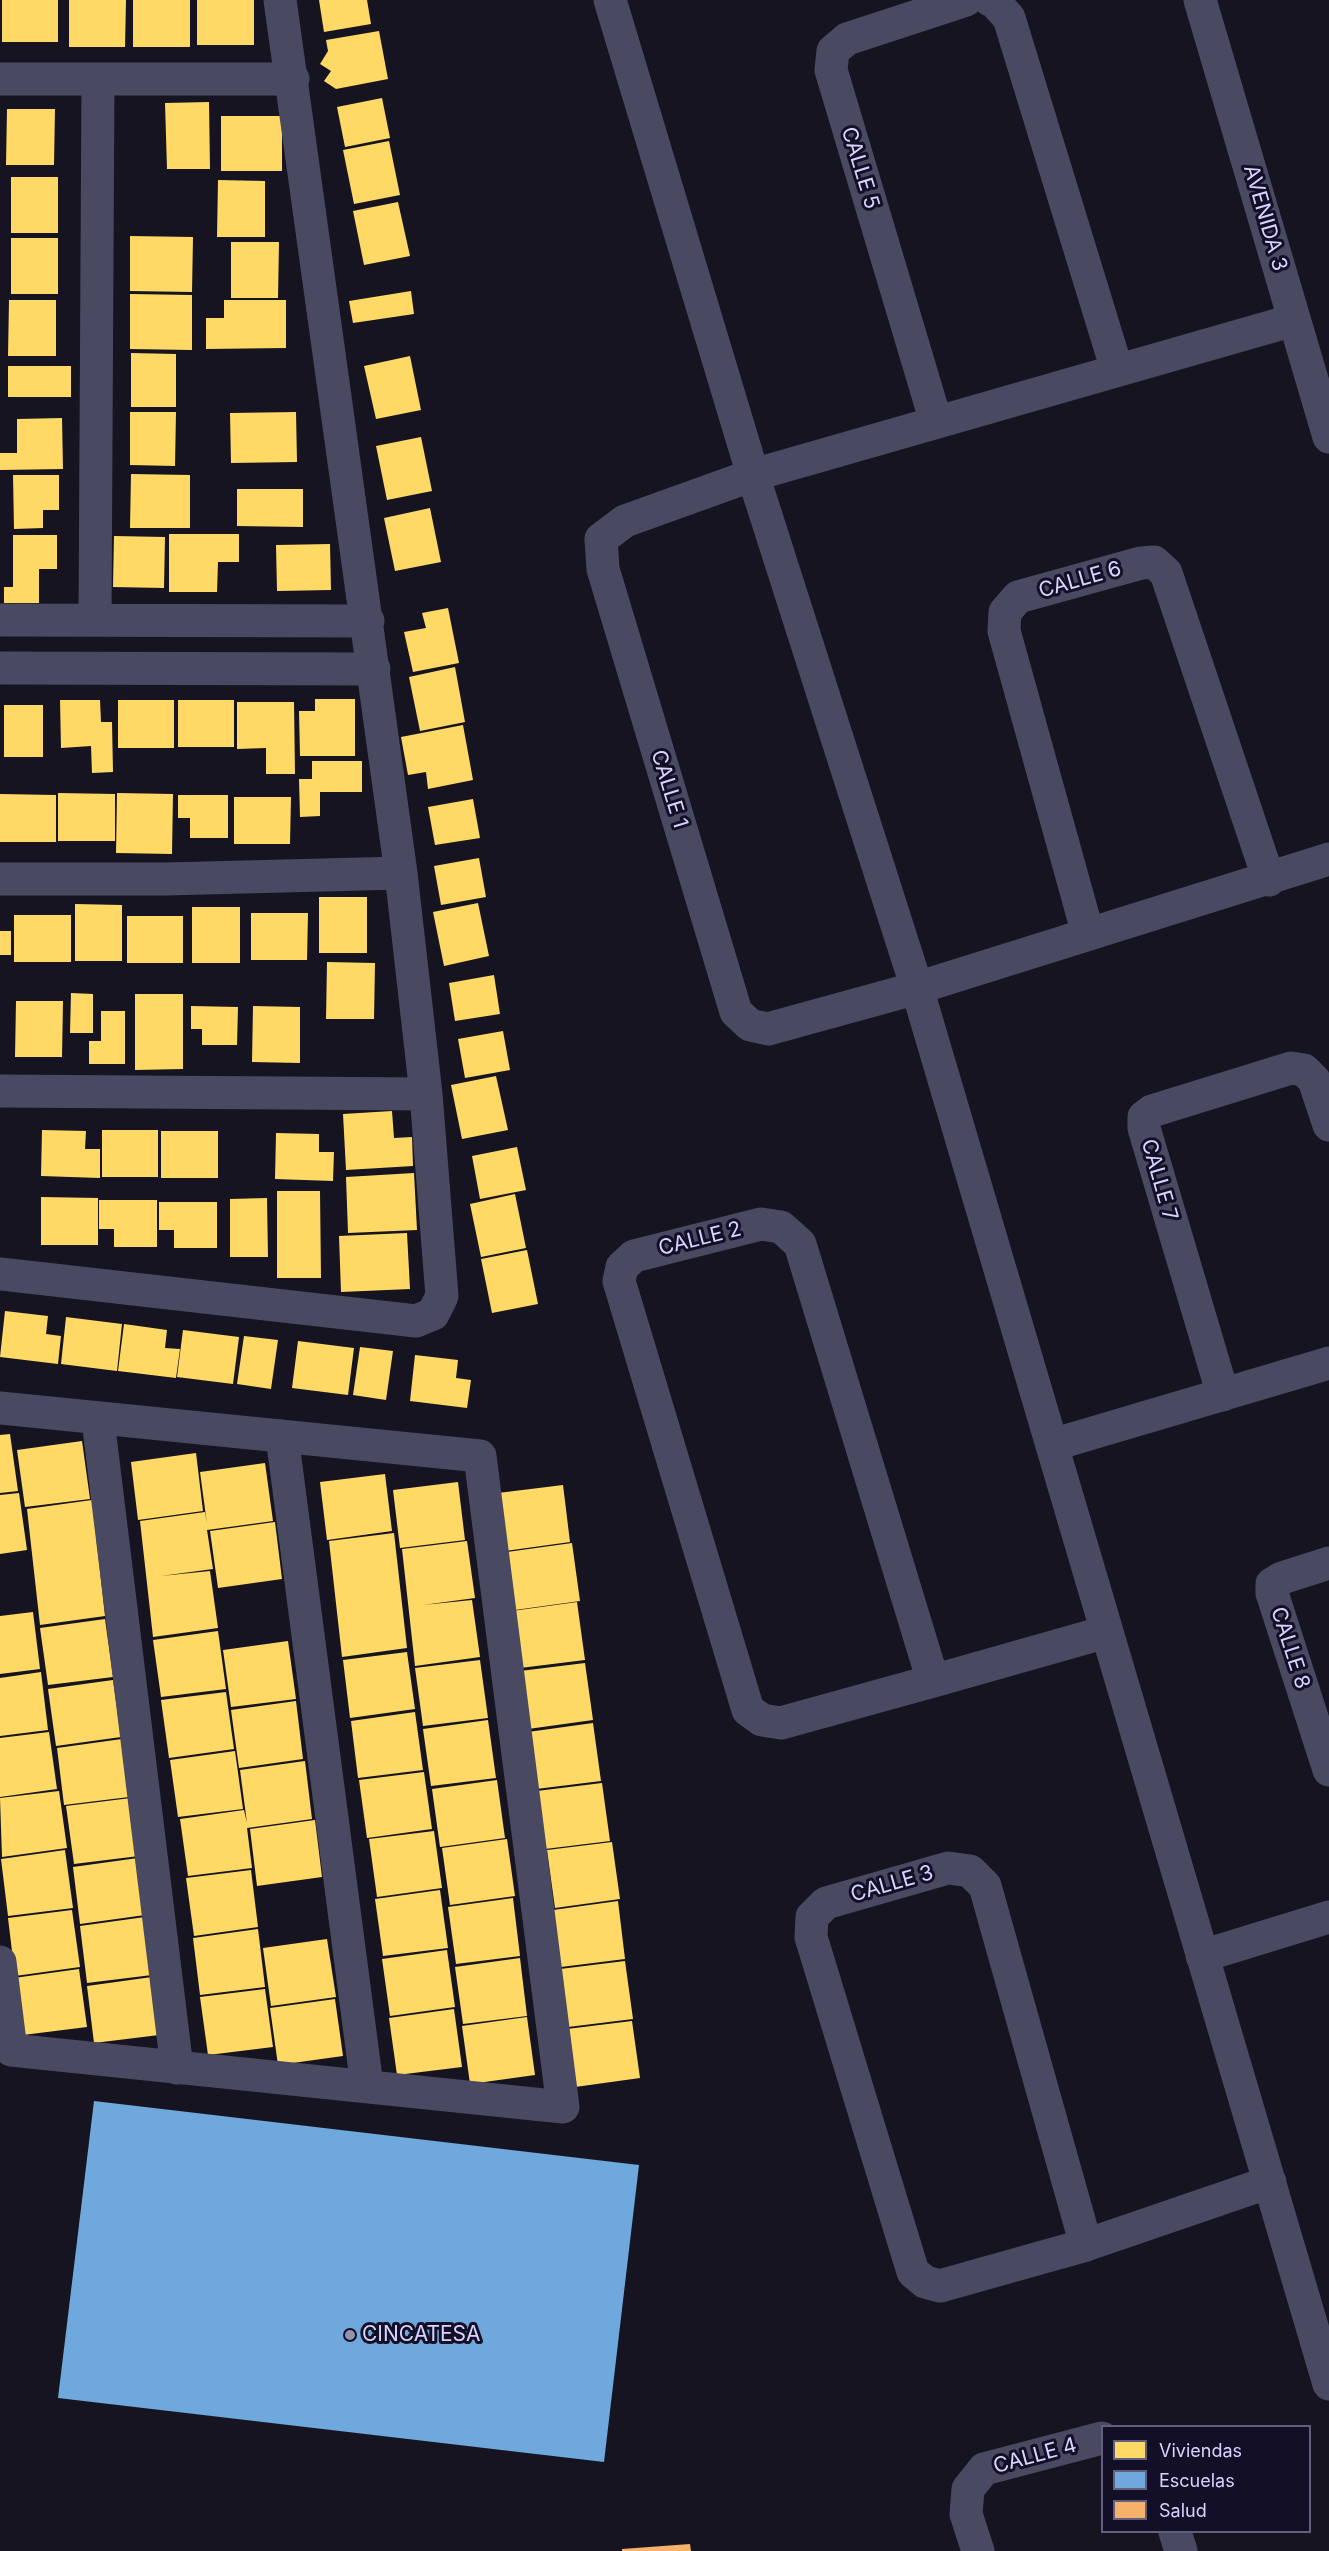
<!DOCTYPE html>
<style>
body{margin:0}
#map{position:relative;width:1329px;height:2551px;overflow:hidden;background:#161421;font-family:Inter,sans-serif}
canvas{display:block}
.legend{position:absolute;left:1101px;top:2425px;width:210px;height:108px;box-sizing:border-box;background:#130f26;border:2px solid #625e7d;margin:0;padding:8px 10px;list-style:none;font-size:18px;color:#d9d4ff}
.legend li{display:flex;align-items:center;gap:12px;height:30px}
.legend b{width:30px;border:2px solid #625e7d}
</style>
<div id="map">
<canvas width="1329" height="2551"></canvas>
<ul class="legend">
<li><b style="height:16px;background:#ffd966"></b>Viviendas</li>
<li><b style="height:16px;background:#6fa8dc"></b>Escuelas</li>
<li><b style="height:16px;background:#f6b26b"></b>Salud</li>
</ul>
</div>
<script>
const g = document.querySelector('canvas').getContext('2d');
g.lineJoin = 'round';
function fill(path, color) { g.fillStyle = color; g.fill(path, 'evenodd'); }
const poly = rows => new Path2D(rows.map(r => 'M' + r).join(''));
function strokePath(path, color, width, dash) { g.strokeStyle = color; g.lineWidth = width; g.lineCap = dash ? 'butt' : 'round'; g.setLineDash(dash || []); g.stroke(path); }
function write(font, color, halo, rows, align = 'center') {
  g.font = font + ' Inter,sans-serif'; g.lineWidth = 6; g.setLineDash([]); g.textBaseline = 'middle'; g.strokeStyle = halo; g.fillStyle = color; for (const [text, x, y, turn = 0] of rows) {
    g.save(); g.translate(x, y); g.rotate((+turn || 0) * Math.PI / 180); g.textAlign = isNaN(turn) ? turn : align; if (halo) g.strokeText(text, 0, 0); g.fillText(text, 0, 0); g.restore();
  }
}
fill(poly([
 [2,0,58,0,58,42,2,42],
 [69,0,126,0,125,47,69,47],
 [133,0,190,0,190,47,133,47],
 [197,0,254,0,254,45,197,45],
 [319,0,367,0,371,24,324,32],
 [379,31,388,79,336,89,324,81,331,71,320,64,328,51,326,40],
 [382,98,390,138,345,147,337,107],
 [209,102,210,169,167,169,165,103],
 [7,109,55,109,54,165,6,165],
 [221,116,282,116,282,171,221,171],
 [389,141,400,195,354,204,343,150],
 [11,177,58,177,58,233,11,233],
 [218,180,265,181,265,237,217,237],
 [398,202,410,256,364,265,353,211],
 [130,236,193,237,192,292,130,291],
 [11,238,58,238,58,294,11,294],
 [231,242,279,242,278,298,231,298],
 [411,291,414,314,353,323,349,301],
 [130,294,192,295,192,350,130,349],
 [9,300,56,300,56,356,8,356],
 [224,300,286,300,286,348,206,349,206,318,224,318],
 [131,353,176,354,176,407,131,407],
 [410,356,421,410,376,419,364,366],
 [8,366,71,366,71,397,8,397],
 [130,412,176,412,175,466,130,465],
 [296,412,297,462,231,463,230,413],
 [62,418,63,469,0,470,0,453,17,453,17,419],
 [421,437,432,491,387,500,376,446],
 [131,474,190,475,190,528,130,528],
 [13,475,59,475,59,510,43,510,43,528,14,529],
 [237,489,303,489,303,527,237,526],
 [430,508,441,562,395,571,384,518],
 [169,534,239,534,239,562,218,562,217,592,169,592],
 [13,535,57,535,57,569,39,569,39,603,4,603,4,587,13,587],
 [114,536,165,537,164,588,113,587],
 [330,544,331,590,277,591,276,545],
 [448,608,459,663,413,672,404,632,426,628,422,613],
 [455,667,465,722,420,731,409,677],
 [315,699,355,699,355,756,300,756,299,711,315,711],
 [60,700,100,700,101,722,112,722,113,772,92,773,91,746,61,748],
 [118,700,174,700,174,748,118,748],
 [178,700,234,700,234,747,178,747],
 [237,702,294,702,295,774,266,774,266,748,237,749],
 [4,705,43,705,43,757,4,757],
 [463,725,473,780,428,789,426,772,408,775,401,737],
 [312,761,362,761,362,792,320,792,320,816,300,817,299,779,312,779],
 [58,793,115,794,115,841,58,841],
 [117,793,173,794,172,854,116,853],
 [0,794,56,795,56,842,0,842],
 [178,795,228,795,228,838,190,838,190,818,178,818],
 [234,797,291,797,290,844,234,844],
 [473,799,480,838,435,845,428,807],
 [479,858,486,897,441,905,434,866],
 [319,897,367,897,367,953,319,953],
 [478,903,489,956,444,966,433,912],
 [75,904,122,905,122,961,75,961],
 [192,907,240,907,240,963,192,963],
 [251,913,308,913,307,960,251,960],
 [14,915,71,915,71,962,14,962],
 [127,916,183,916,183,963,127,963],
 [0,931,11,931,11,955,0,955],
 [327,962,375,963,374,1019,326,1019],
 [494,975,500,1014,455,1021,449,983],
 [71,993,93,994,93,1033,70,1033],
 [135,994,183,994,183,1069,135,1070],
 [16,1001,63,1001,62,1057,15,1057],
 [191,1006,238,1007,237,1045,202,1045,202,1029,191,1029],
 [253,1006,300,1007,300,1063,252,1062],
 [101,1011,125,1011,125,1064,89,1064,89,1041,101,1041],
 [503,1031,510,1070,465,1078,458,1039],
 [496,1076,508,1130,462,1139,451,1085],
 [392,1111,394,1138,412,1137,413,1166,346,1170,343,1114],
 [42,1130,86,1131,85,1149,100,1149,100,1178,41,1176],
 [102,1130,158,1130,158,1177,102,1177],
 [161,1131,218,1131,218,1178,161,1178],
 [276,1133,319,1134,319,1152,334,1152,333,1181,275,1179],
 [517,1147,526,1190,480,1199,472,1156],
 [414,1173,417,1230,348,1233,346,1177],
 [277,1191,320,1191,321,1278,277,1278],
 [515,1194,526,1248,481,1257,470,1204],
 [41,1197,98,1198,98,1245,41,1245],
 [267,1198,268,1257,230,1257,230,1199],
 [99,1200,157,1200,157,1247,114,1247,114,1229,99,1229],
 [159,1202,217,1202,217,1248,174,1248,174,1230,159,1230],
 [407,1233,410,1289,341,1292,339,1236],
 [527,1250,538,1304,492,1313,481,1259],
 [5,1311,48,1316,46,1334,61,1336,58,1364,0,1357],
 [66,1317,122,1324,117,1371,61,1364],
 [124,1324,167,1330,165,1348,180,1349,176,1378,118,1371],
 [183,1330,239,1337,233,1384,177,1377],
 [244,1336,278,1340,271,1389,237,1384],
 [298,1341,354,1348,348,1395,292,1388],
 [360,1347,393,1351,386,1400,353,1395],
 [415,1355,458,1360,456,1378,471,1380,467,1408,410,1401],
 [10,1434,18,1491,0,1493,0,1435],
 [82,1441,90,1499,25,1507,17,1450],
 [196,1453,203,1511,138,1520,131,1462],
 [265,1463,273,1521,207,1530,213,1569,161,1576,210,1571,218,1628,153,1637,140,1521,205,1512,207,1524,200,1472],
 [385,1474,392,1531,327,1540,320,1482],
 [458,1482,465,1540,400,1548,393,1490],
 [563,1485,570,1542,505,1551,498,1493],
 [19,1493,27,1550,0,1554,0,1495],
 [92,1500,105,1616,40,1625,27,1509],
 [275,1522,282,1579,218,1588,210,1531],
 [394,1533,407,1648,342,1657,329,1541],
 [467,1541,475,1598,423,1605,472,1600,480,1657,415,1666,402,1549],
 [572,1543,580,1601,515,1610,507,1552],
 [577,1602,585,1660,520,1668,512,1611],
 [33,1612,40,1669,0,1674,0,1616],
 [105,1619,113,1677,48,1685,40,1628],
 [218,1631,226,1689,161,1697,153,1640],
 [288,1641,296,1699,231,1707,223,1650],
 [407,1652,415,1709,350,1718,343,1660],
 [480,1660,488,1718,423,1726,415,1668],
 [585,1663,593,1720,528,1729,520,1671],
 [41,1672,48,1730,0,1736,0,1678],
 [113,1680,121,1737,56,1746,48,1689],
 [226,1692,234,1749,169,1758,161,1700],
 [296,1701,303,1759,239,1768,231,1710],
 [415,1712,423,1770,358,1778,351,1721],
 [488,1720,496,1778,431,1786,423,1729],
 [593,1723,601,1781,536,1789,528,1732],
 [49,1732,57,1789,0,1797,0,1738],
 [122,1739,129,1797,64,1805,57,1748],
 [235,1751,243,1809,178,1817,170,1760],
 [305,1761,312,1819,247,1828,252,1868,188,1876,180,1819,244,1810,247,1823,240,1770],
 [424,1772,432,1829,367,1838,359,1780],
 [497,1780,505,1838,440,1847,432,1789],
 [602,1783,610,1841,545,1849,537,1791],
 [59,1791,67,1848,2,1857,0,1798],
 [131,1798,139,1856,74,1864,66,1806],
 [315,1820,322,1877,257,1886,250,1829],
 [434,1831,442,1888,377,1897,369,1839],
 [507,1839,515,1896,450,1905,442,1848],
 [612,1842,620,1899,555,1908,547,1850],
 [65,1850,73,1908,8,1916,1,1859],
 [138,1858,145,1915,80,1924,73,1867],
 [251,1870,258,1927,194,1936,186,1878],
 [440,1890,448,1948,383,1956,375,1899],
 [513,1898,520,1956,456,1964,448,1907],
 [618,1901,625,1959,561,1967,553,1910],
 [72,1910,80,1967,15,1976,8,1918],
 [145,1917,152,1975,87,1983,80,1926],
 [258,1929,265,1987,200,1995,193,1938],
 [327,1939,336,1997,271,2006,263,1948],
 [447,1950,455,2007,390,2016,382,1959],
 [520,1958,527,2016,463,2024,455,1967],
 [625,1961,633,2019,568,2027,560,1969],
 [79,1969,87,2027,23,2035,14,1978],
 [152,1977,159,2035,94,2043,87,1986],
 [265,1989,273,2047,208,2055,200,1997],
 [335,1999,343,2056,278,2065,270,2008],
 [454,2009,462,2067,397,2075,389,2018],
 [527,2017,535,2075,470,2084,462,2026],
 [632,2021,640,2078,575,2087,567,2029]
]), '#ffd966');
fill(poly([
 [94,2101,639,2165,604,2462,58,2398]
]), '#6fa8dc');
fill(poly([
 [690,2544,691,2551,622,2551,622,2549]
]), '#f6b26b');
strokePath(poly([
 [610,0,753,475,917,988,1329,2384],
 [990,0,994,1,1009,18,1117,370],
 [1200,0,1329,437],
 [0,79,98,79,95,619],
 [98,79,293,79],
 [1294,320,753,475,625,521,601,539,603,569,736,1012,750,1025,768,1029,917,988,1329,859],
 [936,422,831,70,833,51,847,39,966,0],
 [0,620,368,621],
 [0,668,374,669],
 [0,879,166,879,401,873],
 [1088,934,1004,631,1005,612,1018,597,1141,563,1154,562,1166,573,1269,880],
 [0,1091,426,1094],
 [0,1274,416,1321,433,1314,442,1296,426,1094,401,873,280,0],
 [1223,1395,1144,1128,1144,1117,1152,1111,1291,1068,1304,1070,1314,1080,1329,1125],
 [0,1408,480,1456,563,2107,11,2050,0,1962],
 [98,1420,177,2068],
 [282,1436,367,2086],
 [1052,1445,1329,1363],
 [1329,1563,1282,1578,1272,1584,1272,1593,1329,1770],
 [933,1681,800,1244,781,1227,761,1224,634,1256,622,1267,619,1281,748,1710,762,1720,781,1723,933,1681,1106,1632],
 [1202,1956,1329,1917],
 [1086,2245,985,1886,970,1871,948,1868,826,1903,812,1917,811,1937,913,2272,925,2282,940,2286,1086,2245,1270,2182],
 [1175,2532,1181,2551],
 [978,2551,966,2514,968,2489,984,2469,1102,2438]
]), '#4a4962', 33);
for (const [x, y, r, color] of [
 [350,2335,6,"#9591b1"]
]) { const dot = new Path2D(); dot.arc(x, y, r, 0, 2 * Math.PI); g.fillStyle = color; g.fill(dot); strokePath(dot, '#130f26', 2); }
write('21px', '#d9d4ff', '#130f26', [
 ["CALLE 5",860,168,73],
 ["AVENIDA 3",1265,218,74],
 ["CALLE 6",1080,580,-16],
 ["CALLE 1",669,789,73],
 ["CALLE 7",1159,1180,74],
 ["CALLE 2",700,1239,-14],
 ["CALLE 8",1290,1648,72],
 ["CALLE 3",892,1884,-16],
 ["CALLE 4",1035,2456,-15]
]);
write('21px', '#d9d4ff', '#130f26', [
 ["CINCATESA",362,2335]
], 'left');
</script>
